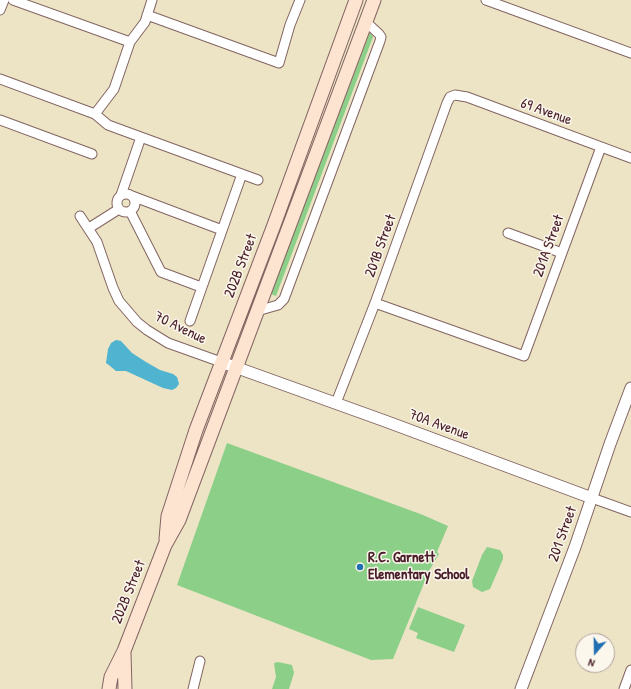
<!DOCTYPE html>
<style>
body{margin:0}
#map{position:relative;width:631px;height:689px;overflow:hidden;background:#ece4c5;font-family:"Patrick Hand",sans-serif}
canvas{display:block}
.north{position:absolute;left:575px;top:633px;width:40px;height:40px;box-sizing:border-box;background:#fbf7ec;border:1px solid #b4a19f;border-radius:50%;rotate:200deg;font-size:11px;font-weight:700;line-height:16px;text-align:center;color:#4a1f2b}
.north::after{content:'';display:block;margin:auto;width:14px;height:18px;background:#1f6fb2;clip-path:polygon(50% 0,100% 100%,50% 72%,0 100%)}
</style>
<div id="map">
<canvas width="631" height="689"></canvas>
<div class="north">N</div>
</div>
<script>
const g = document.querySelector('canvas').getContext('2d');
g.lineJoin = 'round';
function fill(path, color) { g.fillStyle = color; g.fill(path, 'evenodd'); }
const poly = rows => new Path2D(rows.map(r => 'M' + r).join(''));
function strokePath(path, color, width, dash) { g.strokeStyle = color; g.lineWidth = width; g.lineCap = dash ? 'butt' : 'round'; g.setLineDash(dash || []); g.stroke(path); }
function write(font, color, halo, rows, align = 'center') {
  g.font = font + ' "Patrick Hand",sans-serif'; g.lineWidth = 3; g.setLineDash([]); g.textBaseline = 'middle'; g.strokeStyle = halo; g.fillStyle = color; for (const [text, x, y, turn = 0] of rows) {
    g.save(); g.translate(x, y); g.rotate((+turn || 0) * Math.PI / 180); g.textAlign = isNaN(turn) ? turn : align; if (halo) g.strokeText(text, 0, 0); g.fillText(text, 0, 0); g.restore();
  }
}
fill(poly([
 [370,32,373,37,276,296,271,294],
 [227,443,423,515,448,526,437,552,439,554,429,571,393,659,371,660,177,585],
 [487,547,500,550,503,555,503,559,490,589,482,592,473,587,472,581,482,555],
 [418,607,465,625,454,652,416,638,418,633,409,629],
 [278,662,292,665,294,673,289,689,272,689,276,677,274,663]
]), '#8ccf88');
fill(poly([
 [116,340,121,341,132,353,146,362,160,370,173,374,177,377,179,384,176,388,172,390,163,388,126,371,116,371,110,366,106,363,108,349,111,343]
]), '#50b3cf');
const minor = poly([
 [13,0,130,42],
 [486,0,631,53],
 [0,10,4,0],
 [147,15,279,63,290,25,300,0],
 [0,79,95,114,114,89,130,42,145,22,152,0],
 [95,114,108,125,258,180],
 [0,120,92,154],
 '117 203a9 9 0 1 1 18 0a9 9 0 1 1-18 0Z',
 [121,195,141,137],
 [132,196,222,230],
 [130,211,161,272,201,287],
 [80,216,97,242,113,288,119,301,137,322,147,330,168,343,221,362],
 [89,228,119,209],
 [508,233,562,253],
 [375,303,524,356,601,147],
 [257,311,278,305,284,299,380,41,381,37,379,34,366,22],
 [190,321,242,174],
 [336,403,375,303,447,103,450,97,455,95,467,97,631,158],
 [592,498,631,512],
 [193,689,200,661],
 [624,689,631,670]
]);
const tertiary = poly([
 [221,362,385,421,592,498],
 [521,689,575,547,610,444,631,388]
]);
const secondary = poly([
 [166,539,168,516,196,430,274,225,356,0],
 [124,653,125,689],
 [109,689,111,677,124,651,165,545,179,520,374,0]
]);
strokePath(minor, '#836461', 11);
strokePath(tertiary, '#836461', 13);
strokePath(secondary, '#836461', 15);
strokePath(minor, '#fff', 9);
strokePath(tertiary, '#fff', 11);
strokePath(secondary, '#fde4d1', 13);
for (const [x, y, r, color] of [
 [360,567,4,"#1f6fb2"]
]) { const dot = new Path2D(); dot.arc(x, y, r, 0, 2 * Math.PI); g.fillStyle = color; g.fill(dot); strokePath(dot, '#fbf7ec', 1.5); }
write('15px', '#4a1f2b', '#fbf7ec', [
 ["69 Avenue",546,112,20],
 ["201B Street",381,246,-70],
 ["201A Street",549,246,-70],
 ["202B Street",241,266,-69],
 ["70 Avenue",180,328,26],
 ["70A Avenue",439,425,20],
 ["201 Street",563,534,-70],
 ["202B Street",129,592,-68]
]);
write('bold 15px', '#4a1f2b', '#fbf7ec', [
 ["R.C. Garnett",368,558],
 ["Elementary School",368,575]
], 'left');
</script>
